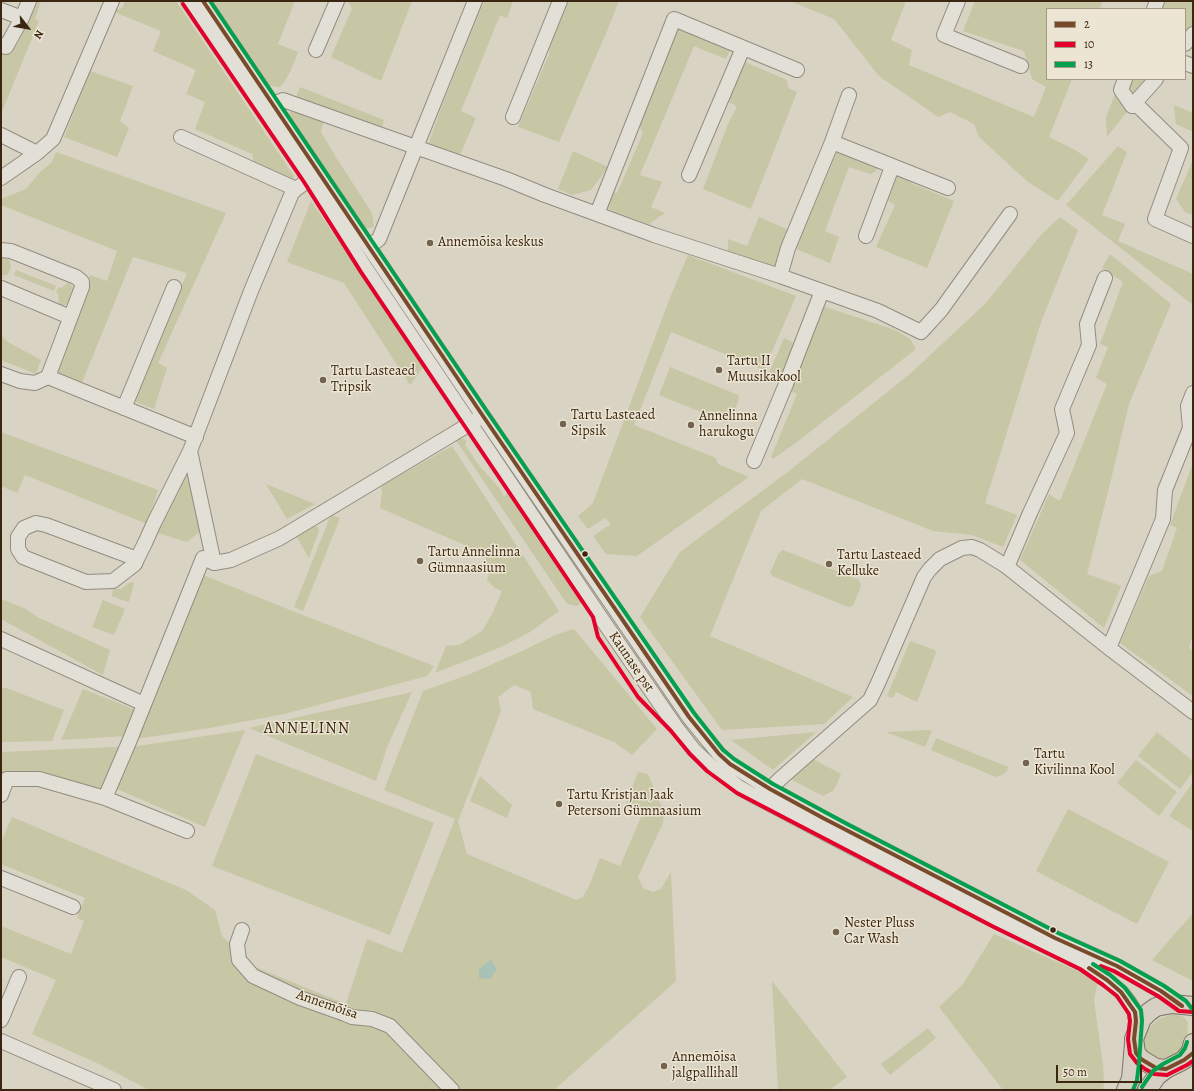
<!DOCTYPE html>
<meta charset="utf-8">
<style>
body{margin:0}
#map{position:relative;width:1194px;height:1091px;overflow:hidden;background:#d9d3c3;font-family:Alegreya,serif}
canvas{display:block}
.frame{position:absolute;inset:0;border:2px solid #3b2711;pointer-events:none}
.legend{position:absolute;left:1046px;top:8px;width:140px;height:72px;box-sizing:border-box;background:#ece5d3;border:1px solid #a59985;margin:0;padding:5px 7px;list-style:none;font-size:12px;color:#3b2711}
.legend li{display:flex;align-items:center;gap:8px;height:20px}
.legend b{width:20px;border:1px solid #a59985}
.north{position:absolute;left:8px;top:8px;width:40px;height:40px;-webkit-text-stroke:3px #ece5d3;paint-order:stroke;rotate:121deg;font-size:11px;font-weight:700;line-height:16px;text-align:center;color:#3b2711}
.north::after{content:'';display:block;margin:auto;width:14px;height:18px;background:#3b2711;clip-path:polygon(50% 0,100% 100%,50% 72%,0 100%)}
.scale{position:absolute;left:1056px;top:1065px;width:86px;height:18px;box-sizing:border-box;border:2px solid #3b2711;border-top:0;padding-left:5px;font-size:12px;line-height:14px;white-space:nowrap;color:#3b2711;-webkit-text-stroke:3px #ece5d3;paint-order:stroke}
</style>
<div id="map">
<canvas width="1194" height="1091"></canvas>
<div class="frame"></div>
<ul class="legend">
<li><b style="height:5px;background:#7a4b2a"></b>2</li>
<li><b style="height:5px;background:#e4002b"></b>10</li>
<li><b style="height:5px;background:#03a04e"></b>13</li>
</ul>
<div class="north">N</div>
<div class="scale">50 m</div>
</div>
<script>
const g = document.querySelector('canvas').getContext('2d');
g.lineJoin = 'round';
function fill(path, color) { g.fillStyle = color; g.fill(path, 'evenodd'); }
const poly = rows => new Path2D(rows.map(r => 'M' + r).join(''));
function strokePath(path, color, width, dash) { g.strokeStyle = color; g.lineWidth = width; g.lineCap = dash ? 'butt' : 'round'; g.setLineDash(dash || []); g.stroke(path); }
function write(font, color, halo, rows, align = 'center') {
  g.font = font + ' Alegreya,serif'; g.lineWidth = 3; g.setLineDash([]); g.textBaseline = 'middle'; g.strokeStyle = halo; g.fillStyle = color; for (const [text, x, y, turn = 0] of rows) {
    g.save(); g.translate(x, y); g.rotate((+turn || 0) * Math.PI / 180); g.textAlign = isNaN(turn) ? turn : align; if (halo) g.strokeText(text, 0, 0); g.fillText(text, 0, 0); g.restore();
  }
}
fill(poly([
 [35,1,41,1,35,19,39,21,1,114,1,55,9,52,14,48,19,41],
 [125,1,176,1,294,176,293,181,255,168,252,154,195,129,205,102,186,94,196,70,153,51,161,31,112,11,122,8],
 [211,1,295,1,278,44,298,52,290,72,285,81,280,87,271,86,266,85],
 [348,1,412,1,381,81,331,57,352,9],
 [484,1,513,1,507,18,500,15,461,111,476,118,460,155,429,143,440,111],
 [557,1,619,1,609,26,559,142,518,127,550,52,542,39],
 [790,1,878,1,881,2,882,1,906,1,891,40,912,50,909,65,1034,117,1046,87,1032,79,1024,51,963,31,975,1,1103,1,1100,9,1047,9,1047,79,1072,79,1049,137,1075,150,1089,159,1058,201,1028,182,992,149,979,137,974,124,950,112,938,117,879,76,834,19],
 [1154,1,1193,1,1193,29,1185,39,1185,9,1150,9],
 [676,26,731,48,726,59,694,46,640,175,662,182,651,207,665,213,649,224,613,211,604,206,604,191,617,193,643,133,637,123],
 [745,62,787,80,788,88,797,92,751,209,703,189,728,124,737,106,728,102],
 [90,71,133,86,120,121,129,128,117,157,64,137],
 [1121,79,1153,79,1107,137,1106,117],
 [300,87,384,120,381,129,294,102],
 [1174,105,1193,113,1193,132,1176,124],
 [295,110,324,120,321,132,334,154,372,213,374,227,365,229,289,116,290,112],
 [1118,146,1127,152,1102,215,1125,224,1118,241,1193,274,1193,305,1066,205],
 [838,149,877,167,876,171,871,174,849,167,825,231,839,237,830,263,796,249],
 [573,151,608,167,591,190,572,195,558,189],
 [56,152,226,213,158,363,167,368,154,409,133,401,187,273,133,257,81,385,65,379,58,371,90,275,107,281,117,251,1,205,1,199,26,189,39,173,52,162],
 [1193,160,1193,215,1185,212,1176,199],
 [895,164,909,170,911,183,954,201,927,268,876,247,895,205,882,197],
 [311,201,424,366,410,385,344,283,287,262],
 [759,217,791,231,776,267,728,251,728,239,747,246],
 [1060,217,1078,230,1041,322,985,503,1017,515,1003,547,972,535,933,531,802,479,761,511,710,636,853,697,824,724,722,730,640,617,680,552,789,471,911,373,985,304,1041,235],
 [1110,254,1171,304,1129,404,1110,484,1087,574,1121,586,1104,628,1020,560,1049,494,1060,501,1107,384,1096,378,1108,347,1100,344,1123,282,1102,268],
 [688,255,796,296,764,370,671,332,634,425,716,458,718,464,749,477,637,556,606,554,593,536,611,524,605,518,588,529,578,516,593,503,671,295],
 [3,257,9,257,11,267,8,274,1,276,1,258],
 [16,270,56,286,54,291,14,275],
 [69,282,75,290,70,302,65,305,59,306,58,293,56,292,59,287,61,288],
 [823,306,895,330,910,339,916,349,797,442,773,459,771,457,797,394,790,391],
 [1,335,8,342,41,360,36,374,1,360],
 [784,338,798,345,783,379,769,373],
 [670,367,738,395,739,399,732,418,729,421,726,422,659,395],
 [1,432,158,490,147,524,25,475,17,493,1,486],
 [459,437,467,441,465,445,478,464,500,489,504,497,509,490,583,602,577,606,567,604,455,439],
 [452,446,559,611,530,632,501,647,435,673,446,646,459,645,482,631,492,614,502,591,495,588,487,580,489,573,485,554,380,508,382,492,381,486],
 [1193,463,1193,634,1189,648,1193,650,1193,696,1120,643,1149,576,1162,571,1177,528,1170,525],
 [193,471,203,529,187,542,155,532,183,476],
 [266,484,315,504,287,519],
 [331,515,340,518,303,611,294,607],
 [314,526,318,527,319,531,309,558,296,536],
 [783,550,859,580,861,586,853,606,848,607,772,576,770,573,779,553],
 [203,575,290,610,434,666,427,676,284,714,210,728,135,739],
 [131,582,134,583,129,602,125,601,112,596,113,589,121,589],
 [1,599,26,609,37,617,110,650,103,675,1,619],
 [103,600,125,609,114,635,92,627],
 [574,629,657,729,632,755,614,742,533,709,531,692,514,685,498,697,501,711,458,821,467,854,576,900,583,897,590,884,600,858,620,866,644,810,626,803,638,772,648,774,664,812,663,823,638,877,643,888,653,892,661,889,671,872,676,981,554,1090,149,1090,99,1064,32,1034,56,980,1,957,1,926,71,954,84,921,77,918,85,898,1,864,1,842,12,817,186,890,215,910,222,936,255,967,346,1004,367,939,402,953,455,819,384,790,423,691,470,674,522,651,555,635],
 [910,641,935,650,936,653,917,702,896,692,893,698,887,696],
 [1,688,6,688,64,710,52,741,1,742],
 [83,689,136,710,127,736,61,740],
 [412,692,388,745,376,781,249,728],
 [245,730,205,827,112,787,100,790,46,773,1,772,1,752,138,746],
 [929,730,932,731,925,747,886,732],
 [816,732,773,770,731,740],
 [1157,732,1193,761,1193,772,1180,789,1138,756],
 [936,738,1008,767,1007,771,1002,775,996,777,931,750],
 [256,754,434,823,390,935,212,866],
 [811,758,841,774,834,790,823,796,790,779],
 [1136,760,1177,792,1159,816,1117,783],
 [480,776,512,805,507,818,470,801],
 [1193,782,1193,831,1169,816],
 [1068,809,1169,862,1137,924,1036,871],
 [1193,913,1193,981,1152,960],
 [994,934,1098,980,1094,1000,1103,1065,1104,1083,1103,1090,1003,1090,939,1007,963,984],
 [772,981,847,1077,829,1090,778,1090],
 [1172,1014,1178,1015,1184,1017,1188,1023,1187,1036,1181,1049,1175,1055,1164,1059,1157,1059,1151,1057,1145,1050,1143,1044,1144,1037,1147,1030,1157,1020],
 [928,1028,936,1038,890,1075,881,1064]
]), '#c7c6a5');
fill(poly([
 [491,960,497,969,490,979,479,978,479,969]
]), '#a9c1b6');
const minor = poly([
 [188,1,309,179,366,269,599,615,676,727,694,750,711,766,740,788,751,794,838,840,995,921,1083,964,1107,980,1121,992,1129,1002,1135,1012,1136,1021,1135,1032],
 [203,1,483,416,689,717,719,754,730,764,770,789,823,818,1055,938,1117,966,1161,991,1182,1006],
 [958,1,944,35,1021,66],
 [1154,9,1157,1],
 [1,10,22,18],
 [1185,44,1193,34],
 [1,45,6,47,22,18,29,1],
 [316,50,337,1],
 [1185,63,1193,66],
 [1125,79,1121,90,1132,106],
 [272,104,283,100,506,179,545,195,654,235,780,276,878,311,921,332,941,310,1010,214],
 [1132,106,1138,106,1181,148,1155,219,1193,236],
 [1132,106,1156,79],
 [513,117,560,1],
 [1,135,37,153,53,139,112,1],
 [181,137,296,189],
 [832,142,948,188],
 [689,175,743,48],
 [1,178,37,153],
 [597,214,674,19,797,70],
 [866,236,892,167],
 [369,247,379,239,475,1],
 [1,250,11,251,76,277,82,282,82,287,48,377,196,437],
 [780,276,788,248,832,142,849,95],
 [1,288,70,317],
 [1,374,20,381,35,383,48,377],
 [124,408,174,287],
 [190,451,214,563],
 [754,461,786,384,822,291],
 [137,559,46,525,36,523,24,528,18,537,18,549,23,557,86,582,113,581,135,564,137,559,145,543,154,523,190,451,251,291,292,193,296,189,317,174],
 [1007,567,1030,513,1067,433,1062,409,1089,345,1087,324,1105,278],
 [1,639,144,704],
 [1109,648,1163,519,1165,490,1190,428,1188,406,1193,393],
 [1,795,7,779,39,779,105,798,129,742,203,558,214,563,231,560,280,538,478,419],
 [766,797,770,789,780,779,870,700,879,681,924,577,930,569,940,559,962,548,972,547,980,550,1006,566,1109,648,1193,712],
 [105,798,187,831],
 [1,878,73,907],
 [242,930,237,944,239,960,253,976,300,998,345,1014,352,1017,372,1019,390,1026,452,1090],
 [1,1020,19,977],
 [1,1041,114,1090]
]);
const major = poly([
 [1193,1006,1172,1004,1156,1007,1149,1012,1142,1019,1134,1039,1136,1053,1141,1059,1156,1068,1166,1069,1184,1060,1191,1051,1193,1043],
 [1126,1090,1131,1079,1134,1043],
 [1147,1090,1157,1076,1166,1069]
]);
strokePath(minor, '#928c80', 16);
strokePath(major, '#7a7469', 20);
strokePath(minor, '#e2dfd7', 14);
strokePath(major, '#d6d0c3', 18);
strokePath(poly([
 [203,1,483,416,689,717,719,754,730,764,770,789,823,818,1055,938,1117,966,1161,991,1182,1006],
 [1089,968,1107,980,1121,992,1135,1012,1136,1021,1134,1039,1136,1053,1141,1059,1156,1068,1166,1069,1184,1060,1193,1053]
]), '#7a4b2a', 4);
strokePath(poly([
 [183,4,304,182,361,272,593,617,598,637,638,697,671,731,690,754,707,771,737,793,992,926,1080,969,1103,985,1117,996,1129,1014,1130,1021,1128,1039,1130,1054,1137,1063,1145,1069,1154,1074,1167,1075,1187,1065,1193,1061],
 [1101,966,1114,971,1158,996,1179,1011,1193,1012]
]), '#e4002b', 4);
strokePath(poly([
 [210,1,488,413,694,713,723,750,734,759,773,784,847,824,1058,933,1120,961,1164,986,1186,1001,1193,1010],
 [1093,964,1110,975,1125,988,1141,1010,1142,1021,1139,1063,1137,1080,1133,1090],
 [1142,1087,1153,1071,1163,1064,1180,1055,1185,1048,1187,1042]
]), '#03a04e', 4);
for (const [x, y, r, color] of [
 [430,243,4,"#72634f"],
 [719,370,4,"#72634f"],
 [323,380,4,"#72634f"],
 [563,424,4,"#72634f"],
 [691,425,4,"#72634f"],
 [585,554,3.5,"#3b2711"],
 [420,561,4,"#72634f"],
 [829,564,4,"#72634f"],
 [1026,763,4,"#72634f"],
 [559,804,4,"#72634f"],
 [1053,930,3.5,"#3b2711"],
 [836,932,4,"#72634f"],
 [664,1066,4,"#72634f"]
]) { const dot = new Path2D(); dot.arc(x, y, r, 0, 2 * Math.PI); g.fillStyle = color; g.fill(dot); strokePath(dot, '#ece5d3', 1.5); }
write('14px', '#3b2711', '#ece5d3', [
 ["Annemõisa keskus",438,243],
 ["Tartu II",727,362],
 ["Muusikakool",727,378],
 ["Tartu Lasteaed",331,372],
 ["Tripsik",331,388],
 ["Tartu Lasteaed",571,416],
 ["Sipsik",571,432],
 ["Annelinna",699,417],
 ["harukogu",699,433],
 ["Tartu Annelinna",428,553],
 ["Gümnaasium",428,569],
 ["Tartu Lasteaed",837,556],
 ["Kelluke",837,572],
 ["Tartu",1034,755],
 ["Kivilinna Kool",1034,771],
 ["Tartu Kristjan Jaak",567,796],
 ["Petersoni Gümnaasium",567,812],
 ["Nester Pluss",844,924],
 ["Car Wash",844,940],
 ["Annemõisa",672,1058],
 ["jalgpallihall",672,1074]
], 'left');
write('14px', '#3b2711', '#ece5d3', [
 ["Kaunase pst",631,662,56],
 ["Annemõisa",327,1005,19]
]);
g.letterSpacing = '1px';
write('16px', '#3b2711', '#ece5d3', [
 ["ANNELINN",307,729]
]);
g.letterSpacing = '0px';
</script>
